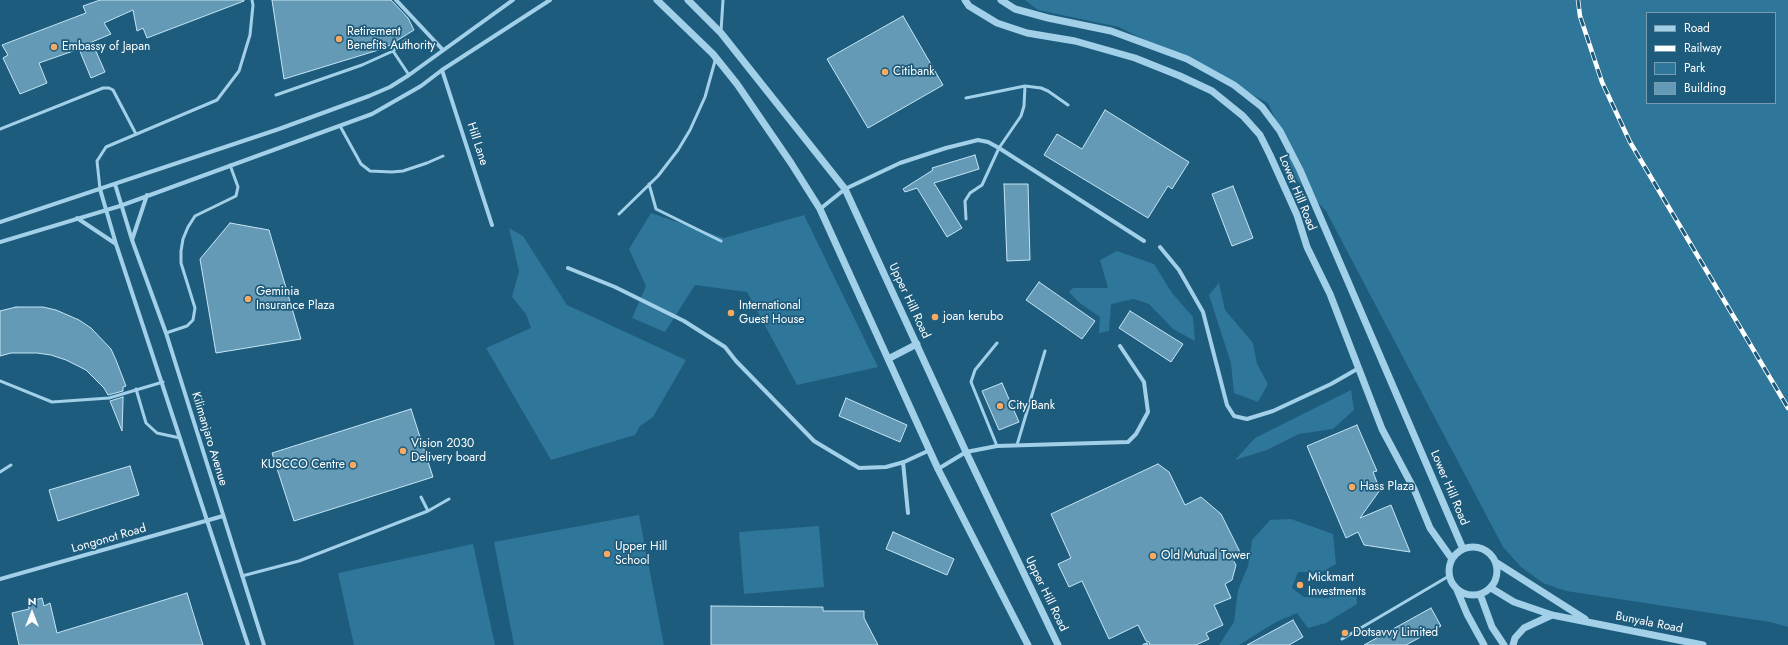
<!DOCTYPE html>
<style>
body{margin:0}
#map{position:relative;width:1788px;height:645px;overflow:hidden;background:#1e5c7d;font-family:Jost,sans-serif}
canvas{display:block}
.legend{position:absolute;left:1646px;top:12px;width:130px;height:92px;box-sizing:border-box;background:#1e5c7d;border:1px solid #789db1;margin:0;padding:5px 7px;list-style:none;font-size:12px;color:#fff}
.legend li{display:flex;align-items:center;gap:8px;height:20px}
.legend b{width:20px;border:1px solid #789db1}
.north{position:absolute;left:12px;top:593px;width:40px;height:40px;-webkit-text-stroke:3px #1e5c7d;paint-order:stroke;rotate:0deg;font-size:11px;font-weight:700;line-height:16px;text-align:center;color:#fff}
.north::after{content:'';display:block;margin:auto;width:14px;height:18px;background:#fff;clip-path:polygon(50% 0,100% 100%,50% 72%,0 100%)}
</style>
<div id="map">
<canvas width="1788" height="645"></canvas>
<ul class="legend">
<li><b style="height:5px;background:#a1d0e8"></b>Road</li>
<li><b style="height:5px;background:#fff"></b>Railway</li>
<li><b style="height:11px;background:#2e769a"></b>Park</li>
<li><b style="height:11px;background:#649ab5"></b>Building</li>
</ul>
<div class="north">N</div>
</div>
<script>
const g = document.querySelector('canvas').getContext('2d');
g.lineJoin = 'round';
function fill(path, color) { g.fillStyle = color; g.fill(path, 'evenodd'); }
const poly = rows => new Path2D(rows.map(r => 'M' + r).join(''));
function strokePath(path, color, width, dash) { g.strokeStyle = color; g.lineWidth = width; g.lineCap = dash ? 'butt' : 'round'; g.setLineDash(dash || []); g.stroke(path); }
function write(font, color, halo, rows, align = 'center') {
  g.font = font + ' Jost,sans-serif'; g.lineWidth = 3.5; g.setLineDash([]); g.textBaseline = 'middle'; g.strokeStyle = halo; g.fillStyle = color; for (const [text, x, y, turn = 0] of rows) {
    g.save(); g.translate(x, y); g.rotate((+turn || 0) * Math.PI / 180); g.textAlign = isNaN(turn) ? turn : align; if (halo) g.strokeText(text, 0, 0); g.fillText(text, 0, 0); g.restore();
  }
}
fill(poly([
 [1025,0,1788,0,1788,627,1770,622,1566,591,1543,583,1521,567,1503,547,1326,211,1292,175,1283,136,1268,103,1119,27,1038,10],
 [1647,13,1775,13,1775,103,1647,103],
 [651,213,724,238,804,215,878,367,797,385,747,292,695,285,665,332,632,318,646,286,629,249],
 [509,228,523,236,567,305,686,360,653,417,640,426,635,435,551,460,486,348,531,328,526,314,512,297,519,271],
 [1117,251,1154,264,1172,293,1193,317,1195,341,1173,329,1149,304,1134,299,1111,304,1109,331,1099,333,1100,317,1081,304,1069,292,1073,288,1108,288,1100,260],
 [1219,283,1225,310,1253,343,1257,364,1268,384,1258,402,1234,393,1231,363,1209,295],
 [1351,390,1354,410,1333,429,1299,434,1267,450,1235,460,1255,438],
 [639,515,664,645,514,645,494,542],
 [1291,519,1333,534,1336,564,1322,572,1298,572,1292,588,1304,597,1327,598,1356,590,1357,604,1326,623,1308,628,1297,613,1276,622,1239,645,1219,645,1234,622,1238,590,1248,566,1252,540,1270,520],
 [819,526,824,587,744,594,739,532],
 [473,544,495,645,354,645,338,573]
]), '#2e769a');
const building = poly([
 [100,0,244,0,244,1,147,38,143,28,137,31,133,10,104,23,111,34,92,42,105,72,91,78,79,49,39,63,47,83,20,94,3,58,8,55,2,45,86,13,83,6,100,0],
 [272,0,391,0,408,18,414,30,385,48,284,79,272,0],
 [903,16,943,85,868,128,827,59,903,16],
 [1105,110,1189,162,1172,189,1168,186,1148,218,1044,155,1057,134,1082,149,1105,110],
 [975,155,979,169,934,183,962,228,947,237,917,188,905,192,903,189,933,170,932,168,975,155],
 [1004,184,1028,184,1030,260,1007,261,1004,184],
 [1233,186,1253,238,1232,246,1212,194,1233,186],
 [230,223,269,230,301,339,216,353,200,259,230,223],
 [1039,282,1095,321,1082,339,1026,300,1039,282],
 [16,307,43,307,56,310,79,320,91,328,111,349,116,360,126,386,123,387,123,391,108,395,104,388,86,370,66,360,51,355,37,353,11,353,0,356,0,311,16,307],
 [1130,311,1183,344,1171,362,1119,328,1130,311],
 [1002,383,1019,422,999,430,982,391,1002,383],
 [123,397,123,401,122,431,110,401,123,397],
 [846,398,907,425,900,442,839,416,846,398],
 [411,409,433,477,294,521,272,453,411,409],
 [1357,425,1377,471,1373,472,1380,490,1360,518,1391,505,1410,552,1364,545,1358,532,1346,538,1307,446,1357,425],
 [1158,464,1169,472,1185,505,1201,497,1221,514,1241,554,1232,558,1236,565,1232,580,1225,584,1231,598,1214,605,1223,625,1206,633,1209,639,1196,645,1150,645,1149,642,1146,641,1138,625,1109,639,1082,581,1069,587,1058,564,1071,558,1051,514,1158,464],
 [130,466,139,495,58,521,49,490,130,466],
 [893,532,954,559,947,575,886,549,893,532],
 [187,593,203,645,19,645,12,613,29,609,28,602,42,598,44,606,50,603,57,633,187,593],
 [711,606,823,607,823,611,864,611,864,618,878,645,711,645,711,606],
 [1431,608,1441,626,1406,645,1364,645,1431,608],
 [1293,620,1303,637,1289,645,1247,645,1293,620]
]);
fill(building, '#649ab5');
strokePath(building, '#c4e6f6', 1);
strokePath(poly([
 [721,31,723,0],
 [393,51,409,75],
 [276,95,362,65,393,51,406,40],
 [966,98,1025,86],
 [340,126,361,164,370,171,392,172,403,171,427,163,443,156],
 [0,129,103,88,109,88,113,90,136,134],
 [649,184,656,209,721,241],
 [100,189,97,161,106,147,217,100,239,71,250,35,253,5,252,0],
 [619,214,658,176,678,150,690,130,705,97,715,61,714,58],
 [966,219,965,201,970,193,982,185,999,148,1021,116,1024,106,1025,86,1041,88,1048,91,1068,105],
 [166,333,187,326,193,320,195,308,181,263,181,251,183,239,188,227,195,216,236,196,238,187,230,165],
 [0,381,52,402,109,398,163,382],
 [136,389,146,423,157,433,180,438],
 [1017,445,1045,351],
 [997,446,971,382,975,370,997,343],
 [0,472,11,465],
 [421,497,428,511],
 [242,576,299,561,428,511,449,499],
 [1342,639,1449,576],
 [1144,645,1147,644]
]), '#a1d0e8', 3);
strokePath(poly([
 [396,0,443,50],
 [442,70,492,225],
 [115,184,132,240,166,333,264,645],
 [100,189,116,244,248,645],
 [820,209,845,189,900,163,946,148,978,140,988,142,999,148,1144,241],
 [77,218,116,244],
 [0,222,279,129,369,96,390,87,409,75,513,0],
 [132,240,147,195],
 [0,242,120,206,372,114,421,86,442,70,550,0],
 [1160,247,1179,270,1203,312,1227,405,1234,416,1247,419,1273,411,1331,384,1359,368],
 [568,268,615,287,684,321,725,347,736,361,814,441,859,468,886,467,904,462,930,450],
 [903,462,908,513],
 [938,469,966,452,997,446,1128,442,1136,434,1148,412,1144,382,1120,346],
 [0,579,223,516]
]), '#a1d0e8', 4);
strokePath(poly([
 [657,0,713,54,737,84,791,163,820,209,938,469,1028,645],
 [688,0,721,33,845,189,966,452,1058,645],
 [965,0,969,6,997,23,1027,33,1075,41,1135,58,1180,76,1212,91,1243,116,1260,135,1270,155,1297,215,1307,247,1330,294,1382,429,1414,489,1430,528,1452,559],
 [1001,0,1015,9,1048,18,1111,31,1187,59,1234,85,1262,107,1280,131,1300,170,1463,549],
 [888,359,917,344],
 '1449 571a24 24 0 1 1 48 0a24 24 0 1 1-48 0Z',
 [1497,563,1585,619],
 [1491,588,1514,602,1552,615,1703,645],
 [1457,590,1467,614,1484,645],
 [1480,594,1492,627,1504,645],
 [1513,645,1515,638,1524,628,1552,615]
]), '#a1d0e8', 7);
const rail = poly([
 [1578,0,1580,16,1602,82,1630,142,1788,408]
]);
strokePath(rail, '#fff', 4.5);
strokePath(rail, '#1e5c7d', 3, [9]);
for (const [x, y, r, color] of [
 [339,39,4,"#f7aa60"],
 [54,47,4,"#f7aa60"],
 [885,72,4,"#f7aa60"],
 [248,299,4,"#f7aa60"],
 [731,313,4,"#f7aa60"],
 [935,317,4,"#f7aa60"],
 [1000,406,4,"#f7aa60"],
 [403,451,4,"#f7aa60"],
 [353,465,4,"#f7aa60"],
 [1352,487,4,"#f7aa60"],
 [607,554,4,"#f7aa60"],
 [1153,556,4,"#f7aa60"],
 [1300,585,4,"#f7aa60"],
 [1345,633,4,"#f7aa60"]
]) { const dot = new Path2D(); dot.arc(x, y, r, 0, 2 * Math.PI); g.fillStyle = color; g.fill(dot); strokePath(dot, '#1e5c7d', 1.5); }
write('12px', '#fff', '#1e5c7d', [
 ["Retirement",347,32],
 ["Benefits Authority",347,46],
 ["Embassy of Japan",62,47],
 ["Citibank",893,72],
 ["Geminia",256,292],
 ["Insurance Plaza",256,306],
 ["International",739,306],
 ["Guest House",739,320],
 ["joan kerubo",943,317],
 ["City Bank",1008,406],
 ["Vision 2030",411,444],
 ["Delivery board",411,458],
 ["KUSCCO Centre",345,465,"right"],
 ["Hass Plaza",1360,487],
 ["Upper Hill",615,547],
 ["School",615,561],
 ["Old Mutual Tower",1161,556],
 ["Mickmart",1308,578],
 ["Investments",1308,592],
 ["Dotsavvy Limited",1353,633]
], 'left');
write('12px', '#fff', '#1e5c7d', [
 ["Hill Lane",477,144,72],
 ["Lower Hill Road",1297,193,68],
 ["Upper Hill Road",909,301,65],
 ["Kilimanjaro Avenue",209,439,73],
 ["Lower Hill Road",1449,488,67],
 ["Longonot Road",109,539,-16],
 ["Upper Hill Road",1046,594,64],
 ["Bunyala Road",1649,623,11]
]);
</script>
